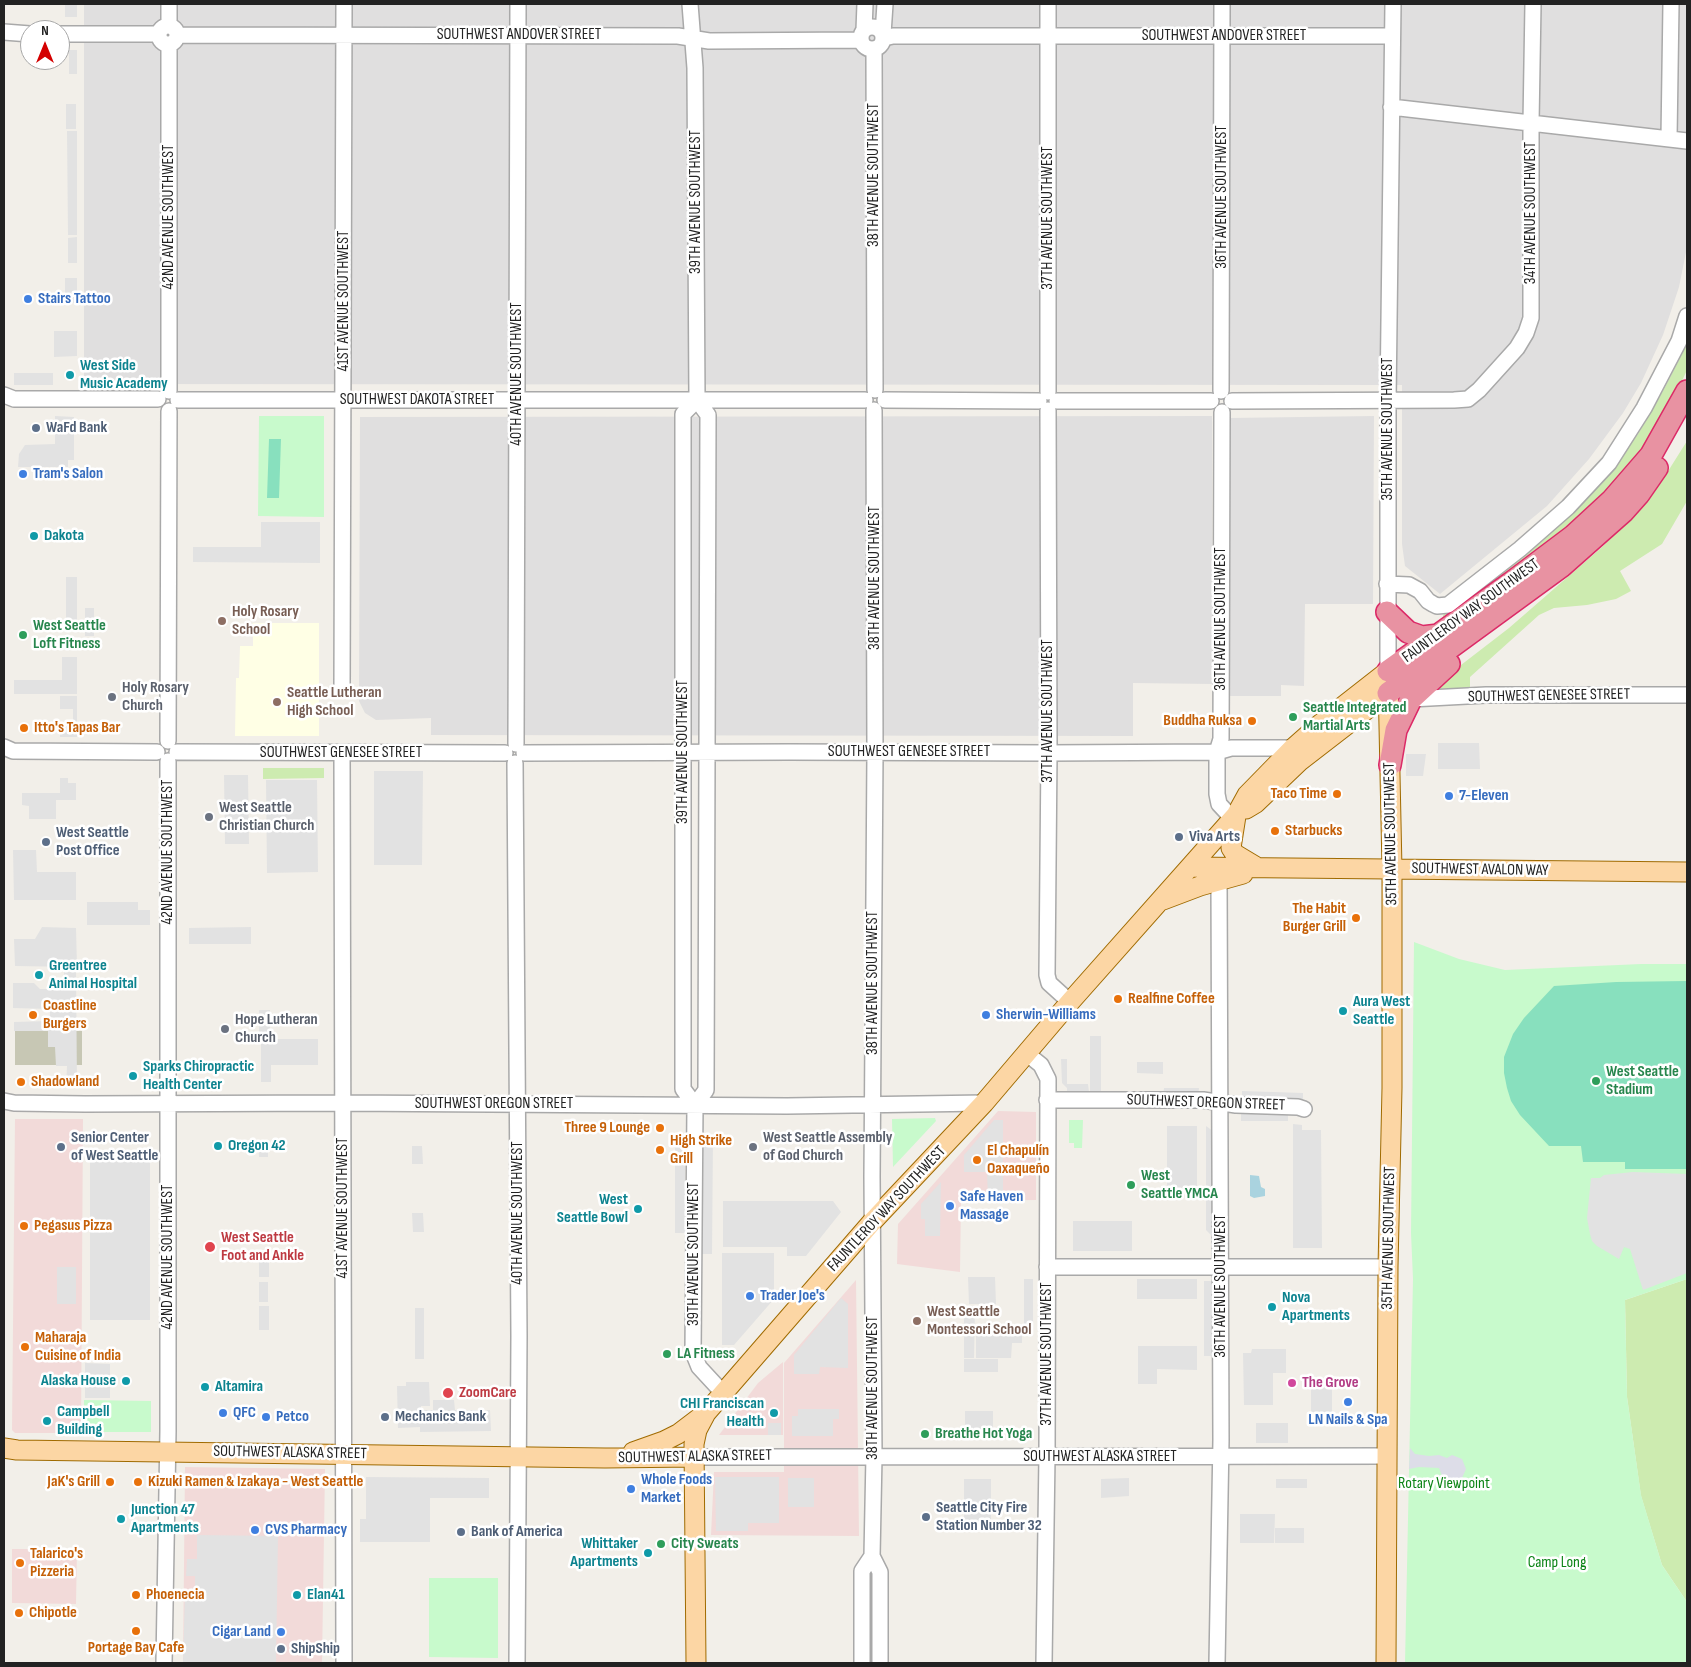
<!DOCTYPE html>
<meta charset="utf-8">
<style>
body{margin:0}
#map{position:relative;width:1691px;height:1667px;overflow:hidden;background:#f2efe9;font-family:"Sofia Sans Condensed",sans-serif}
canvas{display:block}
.frame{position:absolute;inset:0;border:5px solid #222;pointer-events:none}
.north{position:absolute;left:20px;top:20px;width:50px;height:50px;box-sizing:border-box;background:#fff;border:1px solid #a7a7a7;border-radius:50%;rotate:0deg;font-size:14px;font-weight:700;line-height:20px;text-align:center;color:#222}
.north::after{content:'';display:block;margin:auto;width:18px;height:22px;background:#d40000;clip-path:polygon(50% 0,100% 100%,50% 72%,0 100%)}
</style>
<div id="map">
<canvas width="1691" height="1667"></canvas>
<div class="frame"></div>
<div class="north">N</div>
</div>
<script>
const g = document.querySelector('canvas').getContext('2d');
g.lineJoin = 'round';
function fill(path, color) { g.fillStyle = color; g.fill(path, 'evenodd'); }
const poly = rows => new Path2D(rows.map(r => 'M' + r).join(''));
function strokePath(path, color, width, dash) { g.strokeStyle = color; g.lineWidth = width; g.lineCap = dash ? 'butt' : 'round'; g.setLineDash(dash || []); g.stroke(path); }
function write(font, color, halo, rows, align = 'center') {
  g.font = font + ' "Sofia Sans Condensed",sans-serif'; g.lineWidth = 5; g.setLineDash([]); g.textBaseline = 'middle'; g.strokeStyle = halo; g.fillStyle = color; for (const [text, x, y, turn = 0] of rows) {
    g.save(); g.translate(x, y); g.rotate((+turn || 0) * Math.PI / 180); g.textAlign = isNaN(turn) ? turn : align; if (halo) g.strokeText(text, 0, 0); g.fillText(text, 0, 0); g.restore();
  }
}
fill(poly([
 [84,4,1687,4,1687,247,1679,287,1663,335,1641,383,1623,413,1589,459,1547,506,1440,594,1405,566,1402,544,1402,385,84,384],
 [1212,416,1212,684,1133,683,1133,736,431,735,431,718,376,720,365,713,359,701,360,417],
 [1374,416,1373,604,1305,604,1304,686,1281,685,1281,696,1229,696,1230,418]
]), '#e0dfdf');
fill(poly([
 [998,1111,1036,1112,1036,1200,961,1201,960,1272,897,1264,898,1224],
 [15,1119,83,1119,81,1433,15,1433,12,1430],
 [856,1280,859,1536,711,1535,714,1472,784,1472,784,1363],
 [783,1362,783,1435,719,1435,758,1383],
 [185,1467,325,1469,322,1663,183,1663],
 [12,1549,77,1549,76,1604,12,1603]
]), '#f2dad9');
fill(poly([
 [253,623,319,623,319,736,235,736,236,678,239,678,240,646,253,646]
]), '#ffffe5');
fill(poly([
 [15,1031,82,1031,82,1065,15,1065]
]), '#c7c7b4');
fill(poly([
 [1687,338,1687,370,1676,394,1647,441,1620,478,1592,507,1545,545,1443,619,1443,615,1541,541,1611,469,1638,434,1664,389,1682,354],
 [1687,441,1687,501,1662,544,1620,571,1631,591,1616,599,1587,605,1554,608,1539,615,1470,677,1470,693,1426,692,1509,628,1601,548,1630,519,1665,476],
 [263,768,324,768,324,778,263,779],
 [1687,1279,1687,1602,1662,1565,1641,1496,1627,1397,1625,1300]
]), '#cdebb0');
fill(poly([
 [259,416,324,416,324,517,258,516],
 [1414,942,1459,959,1505,970,1641,964,1687,964,1687,1279,1625,1300,1627,1397,1641,1495,1662,1565,1687,1602,1687,1663,1405,1663,1413,1279,1411,1233],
 [935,1118,936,1121,893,1167,892,1119],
 [1069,1120,1083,1120,1082,1148,1074,1148,1074,1143,1069,1143],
 [84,1400,151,1401,151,1432,84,1432],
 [429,1578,498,1578,498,1658,429,1657]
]), '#c8facc');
fill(poly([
 [269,439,281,439,279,498,267,498],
 [1687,981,1687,1169,1625,1169,1625,1162,1583,1162,1581,1146,1549,1146,1520,1115,1511,1101,1507,1088,1504,1073,1504,1057,1513,1034,1524,1018,1554,986,1616,982]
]), '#88e0be');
fill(poly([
 [65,4,77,4,77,17,65,17],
 [69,50,77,50,77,74,69,74],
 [66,104,76,104,76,129,66,129],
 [67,131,77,131,77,235,68,235],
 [77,237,77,263,68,263,68,238],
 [65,278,77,278,77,303,65,303],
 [54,331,77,331,77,356,54,357],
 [14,373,53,373,53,385,14,385],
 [55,416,74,417,74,460,68,460,68,467,18,467,19,454,25,445,55,444],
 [261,522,320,522,320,563,193,562,193,547,261,547],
 [66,577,77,577,77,629,66,629],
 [85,608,94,608,94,636,85,636],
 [62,657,77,657,77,694,14,694,14,680,62,680],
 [60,696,77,696,77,737,60,737,60,726,73,726,73,709,60,709],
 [1438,743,1479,743,1480,769,1438,769],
 [1406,754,1426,754,1423,776,1406,776],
 [374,771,423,771,422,865,374,865],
 [224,775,248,775,249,844,225,844],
 [60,778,68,778,68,783,76,783,76,800,56,800,56,819,29,819,29,806,22,805,22,793,60,793],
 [266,780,317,780,318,872,267,873],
 [13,850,36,850,37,872,76,872,76,900,14,900],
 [87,902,138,902,138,910,150,910,150,925,87,925],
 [42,927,76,928,77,967,15,966,14,939,35,939],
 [251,927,251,944,189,944,189,928],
 [64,968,76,968,77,1087,66,1088,67,1066,56,1066,55,1047,48,1047,48,1031,14,1031,14,1022,50,1021,50,1009,13,1008,13,983,34,983,40,989,64,989],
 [259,1010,270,1010,270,1033,259,1033],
 [1090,1036,1101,1036,1101,1092,1090,1092],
 [261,1039,318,1039,318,1065,271,1065,271,1082,261,1082],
 [1061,1059,1067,1059,1067,1084,1088,1084,1089,1092,1067,1092,1067,1088,1062,1083],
 [1137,1062,1163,1062,1163,1074,1137,1073],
 [1164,1088,1199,1088,1198,1097,1163,1096],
 [1242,1091,1303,1093,1303,1102,1242,1099],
 [1241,1112,1288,1112,1288,1121,1241,1121],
 [994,1120,1003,1120,1003,1199,988,1199,987,1172,964,1172,964,1155],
 [1293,1124,1302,1125,1302,1130,1321,1130,1322,1248,1293,1248],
 [1167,1126,1197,1126,1197,1190,1167,1190],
 [1206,1126,1213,1131,1212,1236,1206,1230],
 [675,1136,685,1136,685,1233,675,1233],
 [701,1136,713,1136,712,1254,701,1254],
 [258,1140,268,1140,268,1157,259,1157],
 [412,1146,422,1146,423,1164,412,1164],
 [90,1154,150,1154,150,1320,90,1320],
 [1633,1172,1687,1174,1687,1273,1643,1290,1630,1249,1624,1247,1619,1259,1597,1246,1592,1241,1590,1234,1587,1218,1591,1178,1600,1178,1604,1175],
 [941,1182,940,1236,925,1236,925,1219,921,1219,921,1204],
 [723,1201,833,1201,841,1212,806,1256,787,1256,787,1247,723,1247],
 [412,1213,423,1213,424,1232,413,1232],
 [1073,1221,1132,1221,1132,1251,1073,1251],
 [259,1253,269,1253,269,1277,259,1277],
 [722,1253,774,1253,774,1299,734,1345,722,1345],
 [57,1267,76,1267,76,1304,57,1304],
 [968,1277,995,1277,996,1304,969,1304],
 [1024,1279,1033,1279,1033,1336,1024,1336],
 [1137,1279,1197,1279,1197,1299,1137,1299],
 [1204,1281,1213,1281,1212,1356,1204,1356],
 [259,1282,268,1282,268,1302,259,1302],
 [841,1298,848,1304,848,1368,820,1367,819,1374,794,1374,794,1355],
 [259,1306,269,1306,269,1330,259,1330],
 [964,1306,975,1306,974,1358,964,1358],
 [415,1308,424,1308,424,1359,415,1359],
 [976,1333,1022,1333,1022,1343,1012,1343,1011,1358,976,1358],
 [1138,1346,1197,1346,1197,1370,1157,1369,1157,1384,1138,1384],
 [1252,1349,1286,1349,1286,1373,1273,1373,1273,1405,1244,1405,1243,1353,1251,1353],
 [964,1359,998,1359,998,1372,964,1372],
 [85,1363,110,1364,110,1398,85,1398],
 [406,1382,429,1382,430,1406,421,1406,421,1410,433,1410,433,1400,454,1400,455,1410,490,1410,491,1431,420,1432,420,1427,398,1428,397,1386,406,1386],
 [1311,1385,1332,1386,1332,1412,1311,1412],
 [798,1409,839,1409,839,1419,833,1419,833,1436,792,1436,792,1416,798,1416],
 [965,1411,993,1411,993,1435,965,1436],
 [768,1423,781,1423,781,1435,768,1435],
 [1256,1423,1288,1423,1288,1443,1256,1443],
 [366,1477,489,1478,489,1498,430,1498,430,1542,360,1542,360,1519,366,1519],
 [715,1477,779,1477,779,1523,748,1523,748,1531,716,1531],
 [788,1478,814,1478,814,1507,788,1507],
 [1129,1478,1129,1496,1101,1498,1101,1479],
 [964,1479,991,1479,991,1531,964,1531],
 [1276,1479,1307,1479,1307,1488,1276,1488],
 [1240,1514,1275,1514,1274,1543,1240,1543],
 [1275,1528,1304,1528,1304,1543,1275,1543],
 [197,1535,278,1536,276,1663,183,1663,185,1592,195,1592,195,1576,186,1576,187,1559,197,1559]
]), '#e2e2e2');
fill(poly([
 [1410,1448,1415,1454,1429,1456,1439,1455,1447,1458,1452,1455,1462,1459,1466,1469,1462,1478,1453,1481,1443,1478,1439,1468,1419,1467,1409,1469]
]), '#dddde8');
fill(poly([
 [1250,1175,1259,1176,1261,1187,1265,1189,1265,1196,1254,1198,1250,1196]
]), '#aad3df');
const minor = poly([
 [169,4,169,25],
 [690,4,695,68,697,400,708,415,706,1090,695,1105],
 '159 35a9 9 0 1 1 18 0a9 9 0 1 1-18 0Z',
 '861 38a11 11 0 1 1 22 0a11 11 0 1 1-22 0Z',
 [1048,29,1048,4],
 [864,30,865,4],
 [4,32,30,34],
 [60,34,159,34],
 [883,34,885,4],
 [177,35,678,36,709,41,861,40],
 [1056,36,1392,36],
 [884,38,893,36,1040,36],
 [1048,44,1048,392],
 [874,49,875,390],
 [1391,107,1687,141],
 [1669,138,1671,4],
 [169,391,169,44],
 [1221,391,1222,4],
 [4,395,14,399,158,399],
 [178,400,865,400],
 [697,400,683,414,683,1089,695,1105,693,1352,699,1367,723,1393],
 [885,400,1039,401],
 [1057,401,1211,401],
 [1232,401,1454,400,1468,399,1479,390,1517,348,1526,333,1531,318,1531,123,1533,4],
 [874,410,875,752,872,1176,874,1456,872,1556,880,1572,880,1663],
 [1048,410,1049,753,1047,975,1049,983,1070,1002],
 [1222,412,1221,739,1217,752,1217,794,1219,804,1233,819],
 [1387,584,1409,585,1420,591,1428,601,1433,604,1437,606,1448,605,1520,549,1568,507,1609,463,1644,408,1679,341,1687,316],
 [1388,671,1388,401,1393,4],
 [342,689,344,4],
 [1411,699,1486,695,1687,695],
 [168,741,169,411],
 [516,744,518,4],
 [4,747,13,751,157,752],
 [177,752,505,753],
 [342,753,344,1663],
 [524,753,789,752,1049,753,1217,752,1231,748,1293,748],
 [515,763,519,1336,517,1663],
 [1026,1053,1041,1065,1048,1079,1047,1456,1044,1663],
 [1047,1100,1203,1100,1236,1105,1298,1107,1304,1109],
 [4,1101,14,1103,85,1104,342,1103,787,1106,984,1103],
 [1047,1267,1388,1267],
 [695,1457,1387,1456],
 [164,1663,168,1431,168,761],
 [862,1663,862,1571,872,1556],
 [1217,1663,1221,1440,1219,880]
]);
const major = poly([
 [1246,809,1256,803,1300,761,1388,693],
 [1236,816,1231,848,1235,854,1255,866],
 [1190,867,1687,872],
 [1163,900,1200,886,1243,874],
 [4,1448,17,1450,605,1458,695,1457],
 [633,1452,664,1441,678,1434,703,1415],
 [696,1663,694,1444,697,1430,706,1413,872,1222,984,1103,1070,1002,1236,815,1247,795,1293,748,1319,725,1388,671],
 [1386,1663,1388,1267,1392,1088,1392,869,1388,679]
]);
const highway = poly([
 [1387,612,1408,632,1422,637,1439,635],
 [1388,671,1512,582,1573,536,1612,500,1651,455,1687,391],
 [1388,693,1562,566,1623,512,1639,494,1657,468],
 [1390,765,1396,730,1411,699,1449,664]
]);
strokePath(minor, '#a9a9a9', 18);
strokePath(major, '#a06b00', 21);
strokePath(highway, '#dc2a67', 24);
strokePath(minor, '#fff', 15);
strokePath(major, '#fcd6a4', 19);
strokePath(highway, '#e892a2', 21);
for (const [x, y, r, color] of [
 [28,299,5,"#3f7fe0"],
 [70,375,5,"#0f9aa8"],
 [36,428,5,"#5c6f8a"],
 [23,474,5,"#3f7fe0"],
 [34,536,5,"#0f9aa8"],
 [222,621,5,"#8d6e63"],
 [23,635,5,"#2e9e5b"],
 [112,697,5,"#6b7280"],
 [277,702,5,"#8d6e63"],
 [1293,717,5,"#2e9e5b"],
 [1252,721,5,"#e8710a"],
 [24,728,5,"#e8710a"],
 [1337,794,5,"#e8710a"],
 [1449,796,5,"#3f7fe0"],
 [209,817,5,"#6b7280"],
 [1275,831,5,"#e8710a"],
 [1179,837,5,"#5c6f8a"],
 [46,842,5,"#5c6f8a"],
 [1356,918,5,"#e8710a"],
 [39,975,5,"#0f9aa8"],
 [1118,999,5,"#e8710a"],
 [1343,1011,5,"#0f9aa8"],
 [33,1015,5,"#e8710a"],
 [986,1015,5,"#3f7fe0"],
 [225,1029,5,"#6b7280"],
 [133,1076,5,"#0f9aa8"],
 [1596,1081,5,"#2e9e5b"],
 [21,1082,5,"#e8710a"],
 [660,1128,5,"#e8710a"],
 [218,1146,5,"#0f9aa8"],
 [61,1147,5,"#5c6f8a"],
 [753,1147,5,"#6b7280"],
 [660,1150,5,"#e8710a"],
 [977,1160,5,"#e8710a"],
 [1131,1185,5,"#2e9e5b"],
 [950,1206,5,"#3f7fe0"],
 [638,1209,5,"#0f9aa8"],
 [24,1226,5,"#e8710a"],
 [210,1247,6,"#e0444e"],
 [750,1296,5,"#3f7fe0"],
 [1272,1307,5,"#0f9aa8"],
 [917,1321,5,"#8d6e63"],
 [25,1347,5,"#e8710a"],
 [667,1354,5,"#2e9e5b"],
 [126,1381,5,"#0f9aa8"],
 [1292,1383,5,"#d1479c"],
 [205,1387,5,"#0f9aa8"],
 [448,1393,6,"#e0444e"],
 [1348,1402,5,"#3f7fe0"],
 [223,1413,5,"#3f7fe0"],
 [774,1413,5,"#0f9aa8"],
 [266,1417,5,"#3f7fe0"],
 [385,1417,5,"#5c6f8a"],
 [47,1421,5,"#0f9aa8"],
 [925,1434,5,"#2e9e5b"],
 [110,1482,5,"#e8710a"],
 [138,1482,5,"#e8710a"],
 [631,1489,5,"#3f7fe0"],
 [926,1517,5,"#5c6f8a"],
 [121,1519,5,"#0f9aa8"],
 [255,1530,5,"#3f7fe0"],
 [461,1532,5,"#5c6f8a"],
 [661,1544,5,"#2e9e5b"],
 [648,1553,5,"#0f9aa8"],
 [20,1563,5,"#e8710a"],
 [136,1595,5,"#e8710a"],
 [297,1595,5,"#0f9aa8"],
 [19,1613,5,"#e8710a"],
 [136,1631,5,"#e8710a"],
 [281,1632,5,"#3f7fe0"],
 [281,1649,5,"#5c6f8a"]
]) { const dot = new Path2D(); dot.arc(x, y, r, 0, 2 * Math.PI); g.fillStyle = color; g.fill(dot); strokePath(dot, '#fff', 2); }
write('16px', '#222', '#fff', [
 ["SOUTHWEST ANDOVER STREET",519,35],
 ["SOUTHWEST ANDOVER STREET",1224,36],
 ["38TH AVENUE SOUTHWEST",874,175,-90],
 ["36TH AVENUE SOUTHWEST",1222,197,-90],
 ["39TH AVENUE SOUTHWEST",696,202,-90],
 ["34TH AVENUE SOUTHWEST",1531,213,-90],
 ["42ND AVENUE SOUTHWEST",169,217,-90],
 ["37TH AVENUE SOUTHWEST",1048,218,-90],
 ["41ST AVENUE SOUTHWEST",344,301,-90],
 ["40TH AVENUE SOUTHWEST",517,374,-90],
 ["SOUTHWEST DAKOTA STREET",417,400],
 ["35TH AVENUE SOUTHWEST",1388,429,-90],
 ["38TH AVENUE SOUTHWEST",875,578,-90],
 ["FAUNTLEROY WAY SOUTHWEST",1471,611,-36],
 ["36TH AVENUE SOUTHWEST",1221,619,-90],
 ["SOUTHWEST GENESEE STREET",1549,696,-1],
 ["37TH AVENUE SOUTHWEST",1048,711,-90],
 ["39TH AVENUE SOUTHWEST",683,752,-90],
 ["SOUTHWEST GENESEE STREET",909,752],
 ["SOUTHWEST GENESEE STREET",341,753],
 ["35TH AVENUE SOUTHWEST",1391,834,-91],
 ["42ND AVENUE SOUTHWEST",168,852,-90],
 ["SOUTHWEST AVALON WAY",1480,870,1],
 ["38TH AVENUE SOUTHWEST",873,983,-90],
 ["SOUTHWEST OREGON STREET",1206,1103,2],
 ["SOUTHWEST OREGON STREET",494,1104],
 ["41ST AVENUE SOUTHWEST",343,1208,-90],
 ["FAUNTLEROY WAY SOUTHWEST",887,1209,-47],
 ["40TH AVENUE SOUTHWEST",518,1213,-90],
 ["35TH AVENUE SOUTHWEST",1389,1238,-89],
 ["39TH AVENUE SOUTHWEST",694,1254,-90],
 ["42ND AVENUE SOUTHWEST",168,1257,-90],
 ["36TH AVENUE SOUTHWEST",1221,1286,-90],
 ["37TH AVENUE SOUTHWEST",1047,1354,-90],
 ["38TH AVENUE SOUTHWEST",873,1388,-90],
 ["SOUTHWEST ALASKA STREET",290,1453,1],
 ["SOUTHWEST ALASKA STREET",695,1457,-1],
 ["SOUTHWEST ALASKA STREET",1100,1457]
]);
write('bold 16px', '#366cbe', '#fff', [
 ["Stairs Tattoo",38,299],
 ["Tram's Salon",33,474],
 ["7-Eleven",1459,796],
 ["Sherwin-Williams",996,1015],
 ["Safe Haven",960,1197],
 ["Massage",960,1215],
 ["Trader Joe's",760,1296],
 ["QFC",233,1413],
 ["Petco",276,1417],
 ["LN Nails & Spa",1348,1420,"center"],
 ["Whole Foods",641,1480],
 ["Market",641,1498],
 ["CVS Pharmacy",265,1530],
 ["Cigar Land",271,1632,"right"]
], 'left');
write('bold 16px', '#0d838f', '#fff', [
 ["West Side",80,366],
 ["Music Academy",80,384],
 ["Dakota",44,536],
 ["Greentree",49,966],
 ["Animal Hospital",49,984],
 ["Aura West",1353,1002],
 ["Seattle",1353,1020],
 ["Sparks Chiropractic",143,1067],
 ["Health Center",143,1085],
 ["Oregon 42",228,1146],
 ["West",628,1200,"right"],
 ["Seattle Bowl",628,1218,"right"],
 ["Nova",1282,1298],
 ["Apartments",1282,1316],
 ["Alaska House",116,1381,"right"],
 ["Altamira",215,1387],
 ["CHI Franciscan",764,1404,"right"],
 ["Health",764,1422,"right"],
 ["Campbell",57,1412],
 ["Building",57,1430],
 ["Junction 47",131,1510],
 ["Apartments",131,1528],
 ["Whittaker",638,1544,"right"],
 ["Apartments",638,1562,"right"],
 ["Elan41",307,1595]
], 'left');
write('bold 16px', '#4e5e75', '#fff', [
 ["WaFd Bank",46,428],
 ["West Seattle",56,833],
 ["Post Office",56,851],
 ["Viva Arts",1189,837],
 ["Senior Center",71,1138],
 ["of West Seattle",71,1156],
 ["Mechanics Bank",395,1417],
 ["Seattle City Fire",936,1508],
 ["Station Number 32",936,1526],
 ["Bank of America",471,1532],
 ["ShipShip",291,1649]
], 'left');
write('bold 16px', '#785e54', '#fff', [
 ["Holy Rosary",232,612],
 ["School",232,630],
 ["Seattle Lutheran",287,693],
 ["High School",287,711],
 ["West Seattle",927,1312],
 ["Montessori School",927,1330]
], 'left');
write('bold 16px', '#27864d', '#fff', [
 ["West Seattle",33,626],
 ["Loft Fitness",33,644],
 ["Seattle Integrated",1303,708],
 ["Martial Arts",1303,726],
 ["West Seattle",1606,1072],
 ["Stadium",1606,1090],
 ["West",1141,1176],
 ["Seattle YMCA",1141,1194],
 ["LA Fitness",677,1354],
 ["Breathe Hot Yoga",935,1434],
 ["City Sweats",671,1544]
], 'left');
write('bold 16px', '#5b616d', '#fff', [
 ["Holy Rosary",122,688],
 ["Church",122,706],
 ["West Seattle",219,808],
 ["Christian Church",219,826],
 ["Hope Lutheran",235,1020],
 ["Church",235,1038],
 ["West Seattle Assembly",763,1138],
 ["of God Church",763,1156]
], 'left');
write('bold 16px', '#c56008', '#fff', [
 ["Buddha Ruksa",1242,721,"right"],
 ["Itto's Tapas Bar",34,728],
 ["Taco Time",1327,794,"right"],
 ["Starbucks",1285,831],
 ["The Habit",1346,909,"right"],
 ["Burger Grill",1346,927,"right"],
 ["Realfine Coffee",1128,999],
 ["Coastline",43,1006],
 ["Burgers",43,1024],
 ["Shadowland",31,1082],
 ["Three 9 Lounge",650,1128,"right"],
 ["High Strike",670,1141],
 ["Grill",670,1159],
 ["El Chapulín",987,1151],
 ["Oaxaqueño",987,1169],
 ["Pegasus Pizza",34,1226],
 ["Maharaja",35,1338],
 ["Cuisine of India",35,1356],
 ["JaK's Grill",100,1482,"right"],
 ["Kizuki Ramen & Izakaya - West Seattle",148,1482],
 ["Talarico's",30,1554],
 ["Pizzeria",30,1572],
 ["Phoenecia",146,1595],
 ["Chipotle",29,1613],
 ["Portage Bay Cafe",136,1648,"center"]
], 'left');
write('bold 16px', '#be3a42', '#fff', [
 ["West Seattle",221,1238],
 ["Foot and Ankle",221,1256],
 ["ZoomCare",459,1393]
], 'left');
write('bold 16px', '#b23c85', '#fff', [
 ["The Grove",1302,1383]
], 'left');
write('16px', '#0c8416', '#fff', [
 ["Rotary Viewpoint",1444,1484],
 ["Camp Long",1557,1563]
]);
</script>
